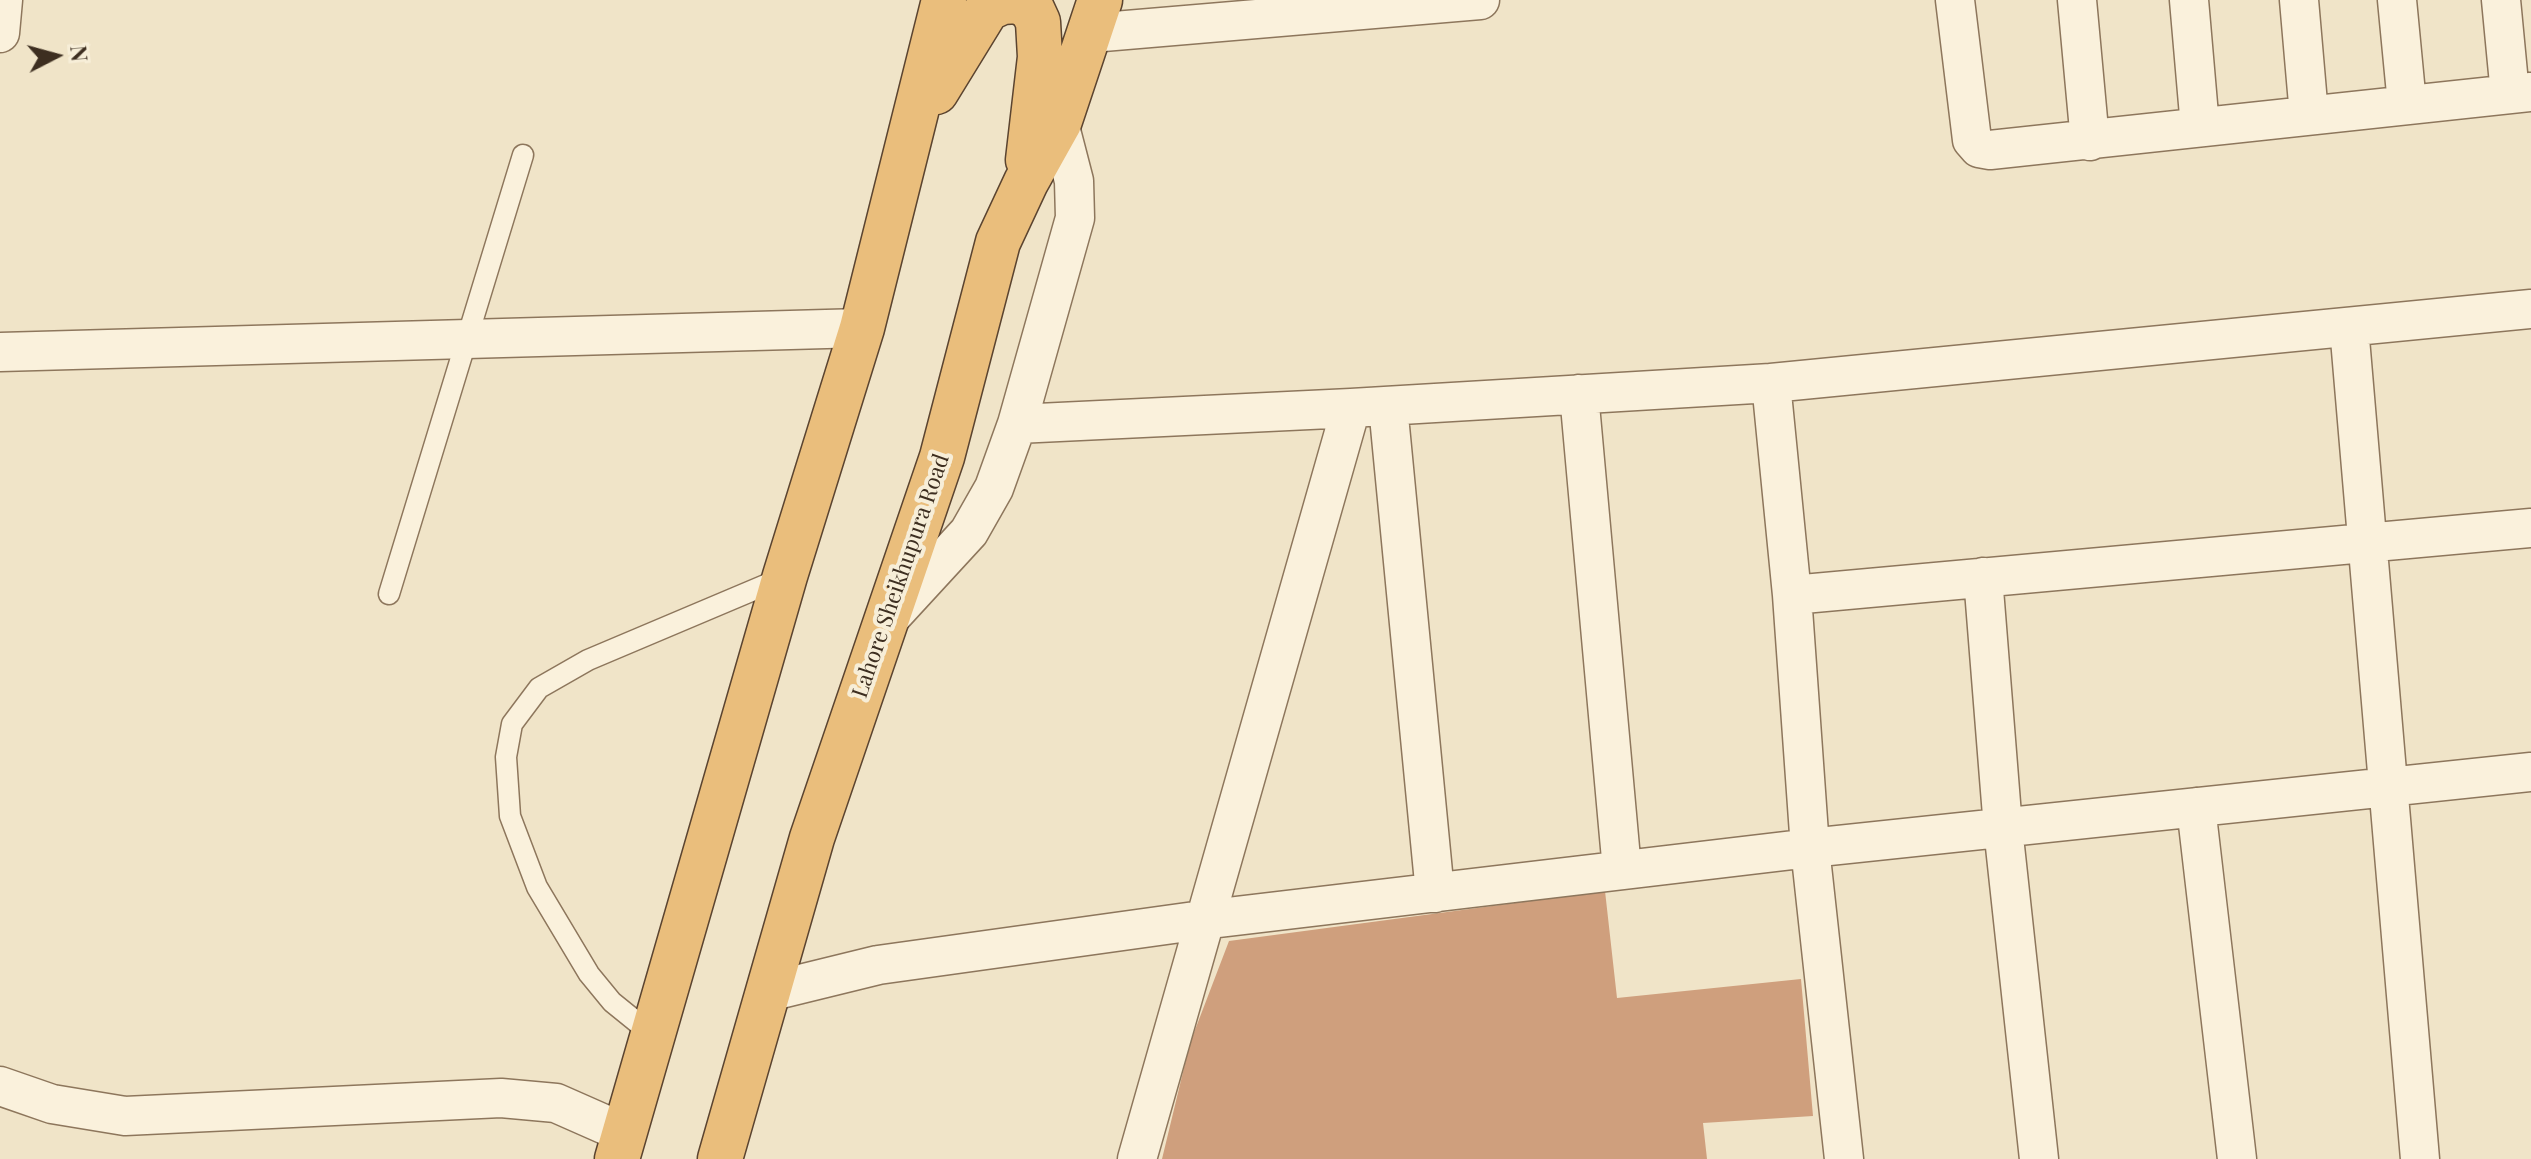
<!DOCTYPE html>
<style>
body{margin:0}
#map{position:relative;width:2531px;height:1159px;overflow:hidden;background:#f0e4c8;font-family:"Playfair Display",serif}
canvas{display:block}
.north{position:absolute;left:16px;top:16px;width:80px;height:80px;-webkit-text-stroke:6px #f7eed8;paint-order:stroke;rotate:84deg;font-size:22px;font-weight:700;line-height:32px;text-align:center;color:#3d2e20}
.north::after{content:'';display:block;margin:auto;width:28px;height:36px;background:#3d2e20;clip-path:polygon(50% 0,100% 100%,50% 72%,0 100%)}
</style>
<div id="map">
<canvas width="2531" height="1159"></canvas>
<div class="north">N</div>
</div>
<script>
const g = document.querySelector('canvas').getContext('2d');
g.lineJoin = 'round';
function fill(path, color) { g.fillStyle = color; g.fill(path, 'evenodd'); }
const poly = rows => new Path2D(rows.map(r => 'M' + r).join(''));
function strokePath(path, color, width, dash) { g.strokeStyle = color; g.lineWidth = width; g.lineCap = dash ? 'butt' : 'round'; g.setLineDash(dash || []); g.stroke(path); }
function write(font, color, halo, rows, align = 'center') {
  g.font = font + ' "Playfair Display",serif'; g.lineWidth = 8; g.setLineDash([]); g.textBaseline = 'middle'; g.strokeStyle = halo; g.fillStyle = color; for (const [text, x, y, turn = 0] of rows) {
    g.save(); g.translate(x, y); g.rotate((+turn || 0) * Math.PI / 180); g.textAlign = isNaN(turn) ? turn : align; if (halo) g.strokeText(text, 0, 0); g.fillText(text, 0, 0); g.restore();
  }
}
fill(poly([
 [1605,891,1617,998,1801,979,1813,1116,1703,1123,1707,1159,1162,1159,1190,1043,1229,941]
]), '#cf9f7d');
const service = poly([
 [389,594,523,155],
 [654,1036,612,1002,589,974,537,887,510,816,506,757,512,724,539,688,588,660,782,578]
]);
const minor = poly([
 [1955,0,1972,140,1979,148,1990,150,2531,92],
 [2077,0,2090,141],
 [2189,0,2200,127],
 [2299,0,2309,115],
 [2397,0,2407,104],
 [2501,0,2510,94],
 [0,33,3,0],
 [1091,33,1480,0],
 [2349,327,2420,1159],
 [0,352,862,328],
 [1771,383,1792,595],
 [1579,394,1622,870],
 [1388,406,1435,893],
 [1017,424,1351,408,1771,383,2531,309],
 [2531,528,1792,595,1810,848,2531,772],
 [1983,577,2003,828,2039,1159],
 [888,620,969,532,994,488,1017,424,1075,218,1074,181,1059,123],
 [2196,807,2237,1159],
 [768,992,878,965,1202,920,1810,848,1844,1159],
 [0,1086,52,1104,125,1116,501,1098,556,1103,624,1133],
 [1137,1159,1351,408]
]);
const trunk = poly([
 [936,92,987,9,1002,2,1018,1,1032,9,1038,22,1040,57,1028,160],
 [617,1159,785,576,862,328,944,0],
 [720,1159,812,838,942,457,998,242,1026,182,1059,123,1100,0]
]);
strokePath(service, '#8d765c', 23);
strokePath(minor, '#8d765c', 41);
strokePath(trunk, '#5b4430', 47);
strokePath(service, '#faf1dc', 20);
strokePath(minor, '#faf1dc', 38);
strokePath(trunk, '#eabe7c', 44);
write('22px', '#3d2e20', '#f7eed8', [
 ["Lahore Sheikhupura Road",901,576,-71]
]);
</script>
